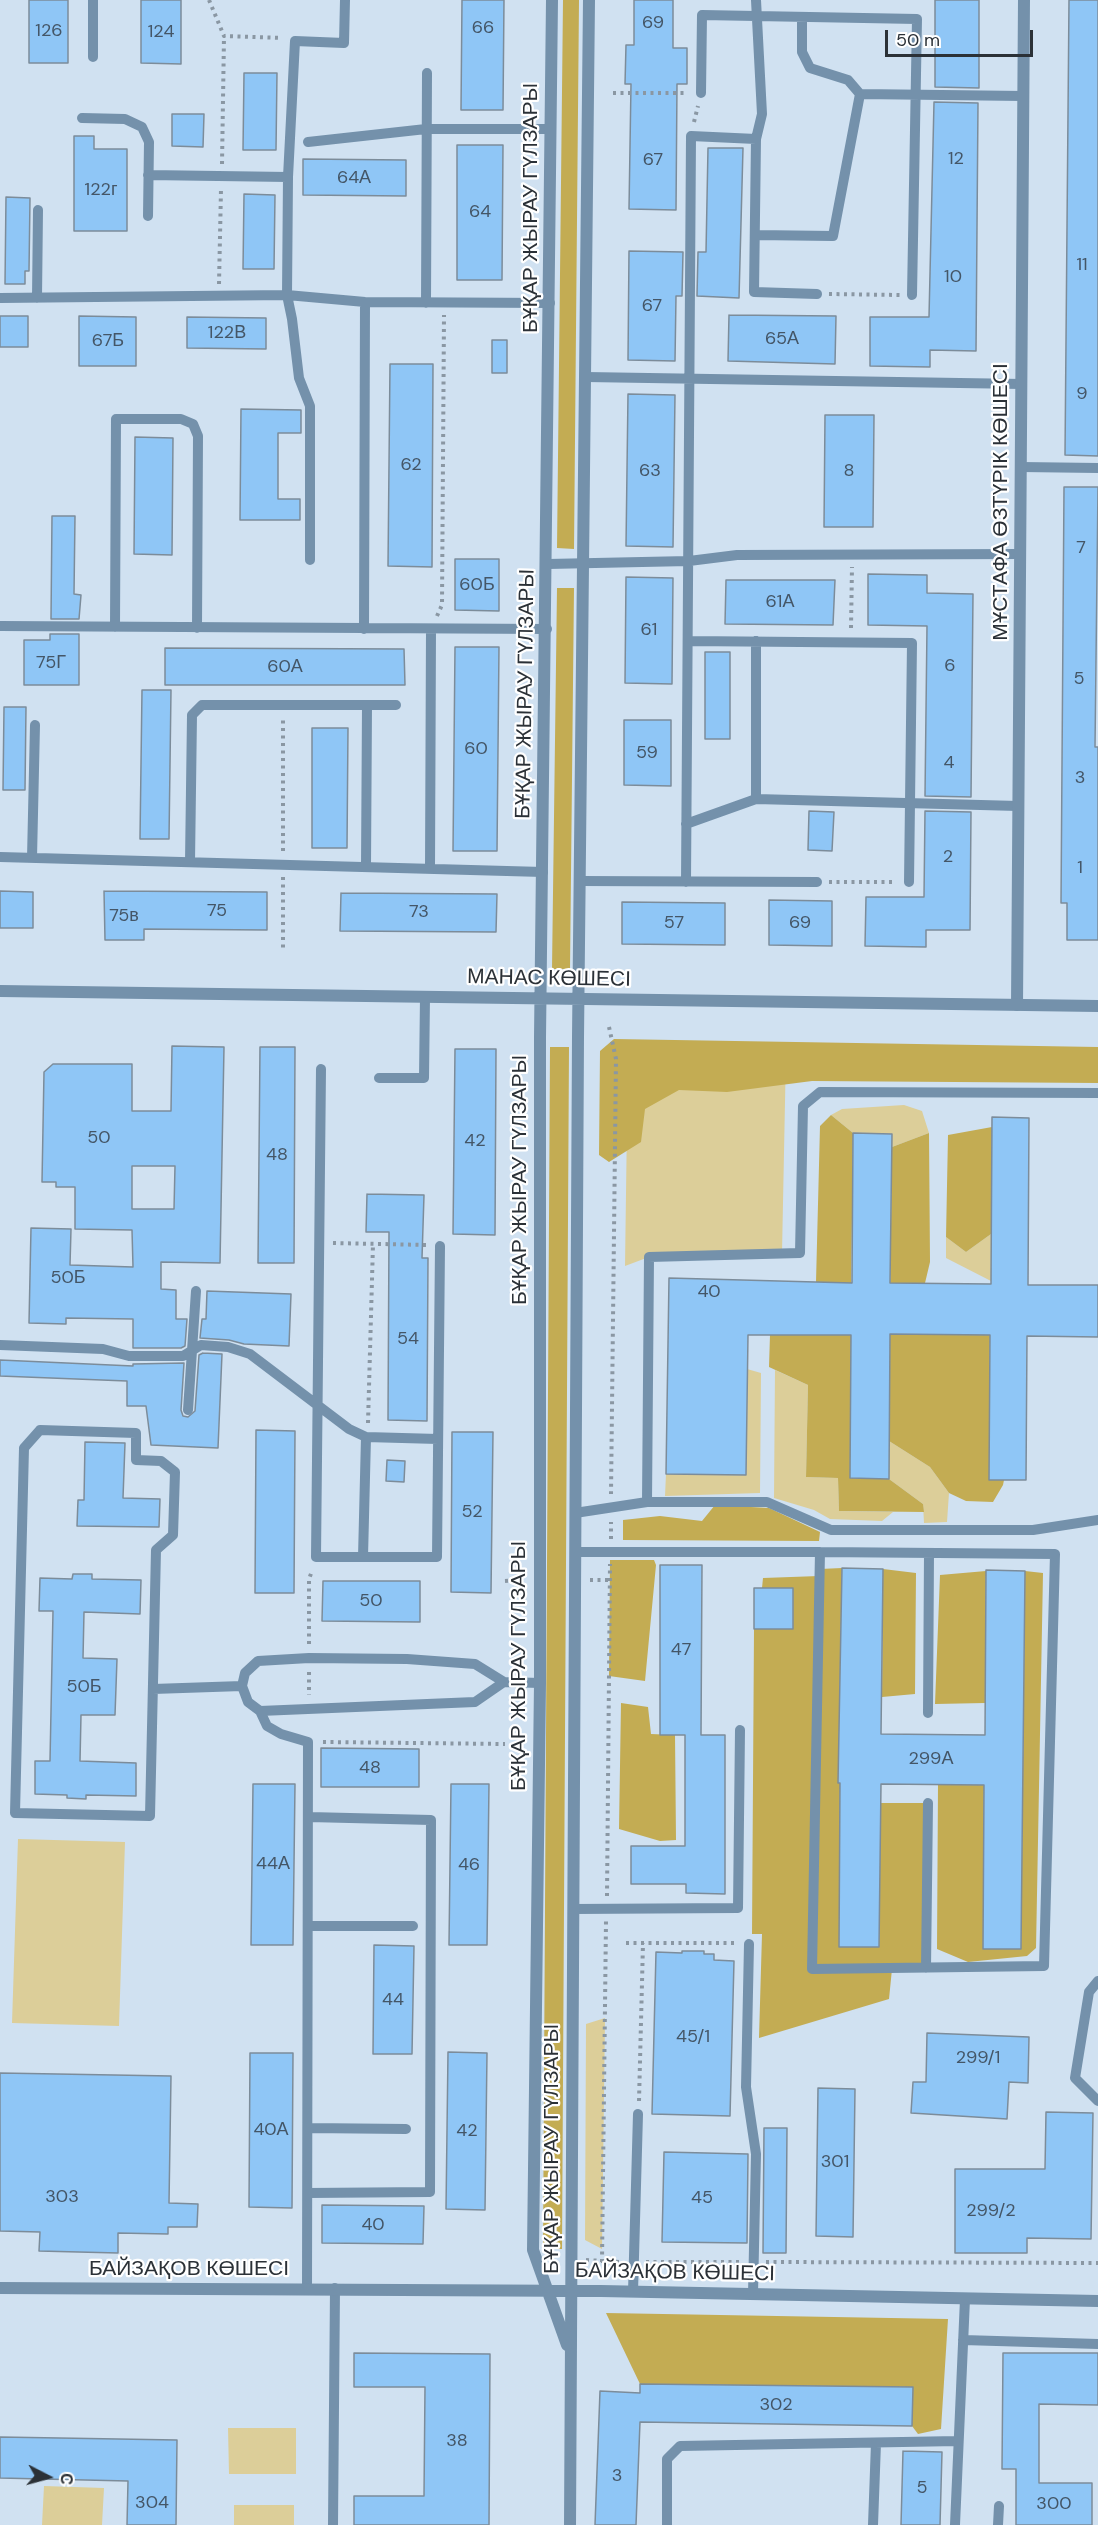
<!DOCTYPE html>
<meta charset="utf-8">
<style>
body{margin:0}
#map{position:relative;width:1098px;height:2525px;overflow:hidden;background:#d0e1f1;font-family:"DM Sans",sans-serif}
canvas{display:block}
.north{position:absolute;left:18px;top:2447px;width:60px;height:60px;-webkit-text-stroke:4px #fff;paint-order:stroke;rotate:96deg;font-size:16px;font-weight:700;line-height:24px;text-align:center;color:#2b3137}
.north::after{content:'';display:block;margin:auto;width:21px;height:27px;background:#2b3137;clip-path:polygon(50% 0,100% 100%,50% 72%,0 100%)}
.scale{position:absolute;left:885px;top:30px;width:148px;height:27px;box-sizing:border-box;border:3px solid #2b3137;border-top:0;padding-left:8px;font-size:18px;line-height:21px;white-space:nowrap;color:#2b3137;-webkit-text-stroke:4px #fff;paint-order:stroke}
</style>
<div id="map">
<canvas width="1098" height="2525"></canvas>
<div class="north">С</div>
<div class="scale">50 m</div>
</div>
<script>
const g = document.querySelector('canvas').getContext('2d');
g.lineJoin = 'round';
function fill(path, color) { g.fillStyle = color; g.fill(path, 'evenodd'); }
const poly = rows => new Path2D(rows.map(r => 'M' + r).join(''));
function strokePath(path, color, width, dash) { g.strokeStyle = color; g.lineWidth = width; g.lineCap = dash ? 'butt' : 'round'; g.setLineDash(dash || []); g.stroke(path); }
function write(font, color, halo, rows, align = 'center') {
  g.font = font + ' "DM Sans",sans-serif'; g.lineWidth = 4.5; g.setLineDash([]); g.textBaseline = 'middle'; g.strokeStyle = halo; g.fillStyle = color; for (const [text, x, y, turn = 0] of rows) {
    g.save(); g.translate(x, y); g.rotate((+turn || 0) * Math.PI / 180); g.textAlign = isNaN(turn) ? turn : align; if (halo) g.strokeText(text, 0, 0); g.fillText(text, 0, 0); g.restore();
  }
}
fill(poly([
 [628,1050,786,1052,782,1253,649,1257,625,1266],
 [904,1105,922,1111,929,1133,892,1147,892,1134,853,1133,831,1115,842,1109],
 [991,1234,991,1281,946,1258,946,1237,966,1252],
 [747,1369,761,1373,760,1493,665,1496,666,1474],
 [775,1370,808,1385,806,1477,838,1478,839,1511,893,1512,882,1521,830,1519,814,1510,774,1498],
 [889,1441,930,1467,949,1493,947,1522,924,1523,923,1504,889,1479],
 [18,1839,125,1842,119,2026,12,2023],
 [605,2018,602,2249,585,2240,586,2024],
 [228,2428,296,2428,296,2474,229,2474],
 [44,2486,104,2488,102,2525,42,2525],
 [234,2505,294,2505,294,2525,234,2525]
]), '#dcce99');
fill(poly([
 [563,0,579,0,574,549,557,548],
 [557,588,574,588,570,969,552,969],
 [614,1039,1098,1047,1098,1083,812,1081,727,1092,679,1090,645,1109,641,1142,609,1162,599,1155,600,1051],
 [550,1047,569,1047,562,2249,543,2249],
 [831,1115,853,1133,851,1301,828,1282,816,1282,820,1126],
 [992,1127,991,1234,966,1252,946,1237,948,1135],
 [929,1133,930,1262,925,1283,890,1302,892,1147],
 [852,1316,850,1478,889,1479,923,1504,924,1512,839,1511,838,1478,806,1477,808,1385,769,1367,770,1335,827,1335],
 [890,1316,990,1317,989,1479,1004,1480,1003,1485,993,1502,966,1501,949,1493,930,1467,889,1441],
 [715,1505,769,1508,820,1532,819,1541,623,1540,623,1520,660,1516,702,1521],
 [610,1560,654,1560,656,1565,645,1681,609,1676],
 [842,1568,838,1783,840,1783,839,1946,879,1947,880,1803,928,1803,926,1968,892,1969,889,1999,759,2038,762,1934,752,1934,754,1629,793,1629,793,1588,762,1588,763,1578,819,1576,820,1569],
 [883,1569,916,1573,915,1694,882,1697],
 [986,1571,985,1703,935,1704,940,1575],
 [1025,1571,1043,1573,1036,1948,1027,1956,968,1962,937,1949,938,1784,984,1785,983,1949,1021,1949],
 [621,1703,648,1707,651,1734,675,1735,676,1840,660,1841,619,1829],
 [606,2313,948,2319,941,2429,918,2434,912,2426,912,2387,640,2384]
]), '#c3ac53');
const building = poly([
 [29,0,68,0,68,63,29,63,29,0],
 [141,0,181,0,181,64,141,63,141,0],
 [462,0,504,0,503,110,461,110,462,0],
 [634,0,673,0,673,48,687,48,687,84,677,84,676,210,629,209,631,84,625,84,626,45,634,45,634,0],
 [935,0,979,0,979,88,935,87,935,0],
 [1069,0,1098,0,1098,456,1065,455,1069,0],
 [244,73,277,73,276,150,243,150,244,73],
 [934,102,978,103,976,351,930,350,930,367,870,366,870,317,929,317,934,102],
 [172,114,204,114,203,147,172,146,172,114],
 [74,136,94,136,94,149,127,149,127,231,74,231,74,136],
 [457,145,503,145,502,280,457,280,457,145],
 [708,148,743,148,739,298,697,296,698,252,706,252,708,148],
 [303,159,406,160,406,196,303,195,303,159],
 [244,194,275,195,274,269,243,269,244,194],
 [6,197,30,198,29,271,25,271,25,284,5,284,6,197],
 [629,251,683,252,682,296,676,296,675,361,628,360,629,251],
 [729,315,836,316,835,364,728,361,729,315],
 [0,316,28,316,28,347,0,347,0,316],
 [79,316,136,317,136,366,79,366,79,316],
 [187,317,266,318,266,349,187,348,187,317],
 [492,340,507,340,507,373,492,373,492,340],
 [390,364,433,364,432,567,388,566,390,364],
 [628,394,675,395,673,547,626,546,628,394],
 [241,409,301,410,301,433,278,433,278,499,300,499,300,520,240,520,241,409],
 [825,415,874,415,873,527,824,527,825,415],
 [135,437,173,438,172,555,134,554,135,437],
 [1064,487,1098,487,1095,747,1098,747,1098,940,1067,940,1067,903,1061,903,1064,487],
 [52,516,75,516,74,594,81,595,79,619,51,619,52,516],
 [455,559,499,559,499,611,455,610,455,559],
 [868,574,927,575,927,593,973,594,971,797,925,796,927,626,868,625,868,574],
 [626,577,673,578,672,684,625,683,626,577],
 [726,580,835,580,833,625,725,624,726,580],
 [50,634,79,634,79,685,24,685,24,640,50,640,50,634],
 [455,647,499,647,497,851,453,851,455,647],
 [165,648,404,649,405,685,165,685,165,648],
 [705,652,730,652,730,739,705,739,705,652],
 [142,690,171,690,169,839,140,839,142,690],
 [4,707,26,707,25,790,3,790,4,707],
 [624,720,671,720,671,786,624,785,624,720],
 [312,728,348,728,347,848,312,848,312,728],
 [809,811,834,812,832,851,808,850,809,811],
 [925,811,971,812,970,930,926,930,926,947,865,946,866,897,924,897,925,811],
 [0,891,33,892,33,928,0,928,0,891],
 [104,891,267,892,267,930,144,929,144,940,105,940,104,891],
 [341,893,497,894,496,932,340,931,341,893],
 [769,900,832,901,832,946,769,945,769,900],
 [622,902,725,903,725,945,622,944,622,902],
 [172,1046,224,1047,220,1263,161,1262,161,1289,176,1290,176,1319,187,1319,185,1346,181,1348,133,1348,133,1319,66,1318,66,1324,29,1323,31,1228,71,1229,70,1265,133,1267,132,1230,75,1229,75,1187,56,1187,56,1182,42,1182,44,1072,53,1064,132,1064,132,1111,171,1111,172,1046],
 [132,1166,175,1166,174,1209,132,1209,132,1166],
 [260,1047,295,1047,294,1263,258,1263,260,1047],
 [455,1049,496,1049,495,1235,453,1234,455,1049],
 [992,1117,1029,1118,1028,1285,1098,1285,1098,1337,1027,1336,1026,1480,989,1480,990,1335,890,1334,889,1479,850,1478,851,1335,748,1335,746,1475,666,1474,669,1278,852,1283,853,1133,892,1134,890,1283,991,1284,992,1117],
 [367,1194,424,1195,422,1258,428,1258,427,1421,388,1420,389,1232,366,1232,367,1194],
 [207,1291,291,1294,289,1346,244,1344,229,1340,200,1338,202,1319,206,1319,207,1291],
 [203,1353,222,1354,218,1448,151,1445,146,1406,127,1406,127,1381,0,1376,0,1360,133,1366,133,1364,184,1363,181,1410,183,1416,188,1417,195,1411,199,1355,203,1353],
 [256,1430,295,1431,294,1593,255,1593,256,1430],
 [452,1432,493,1432,491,1593,451,1592,452,1432],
 [85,1442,125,1443,123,1498,160,1499,159,1527,77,1526,78,1500,84,1500,85,1442],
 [387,1460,405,1461,404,1482,386,1481,387,1460],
 [660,1565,702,1565,701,1735,725,1735,725,1894,686,1893,686,1884,631,1884,631,1846,685,1846,685,1735,660,1735,660,1565],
 [842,1568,883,1569,881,1734,985,1735,986,1570,1025,1571,1021,1949,983,1949,984,1785,881,1784,879,1947,839,1947,840,1783,838,1783,842,1568],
 [73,1574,92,1574,92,1579,141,1580,140,1614,84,1612,83,1658,117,1659,115,1715,81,1715,80,1761,136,1763,136,1796,86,1795,86,1799,67,1798,67,1795,35,1794,35,1761,50,1761,53,1611,39,1611,40,1578,72,1579,73,1574],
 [323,1581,420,1581,420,1622,322,1621,323,1581],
 [754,1588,793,1588,793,1629,754,1629,754,1588],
 [321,1748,419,1749,419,1787,321,1787,321,1748],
 [253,1784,295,1784,293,1945,251,1945,253,1784],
 [451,1784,489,1784,487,1945,449,1945,451,1784],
 [374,1945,414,1946,412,2054,373,2054,374,1945],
 [682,1951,704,1951,704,1954,714,1954,714,1960,734,1961,730,2116,652,2114,656,1952,682,1953,682,1951],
 [927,2033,1029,2037,1028,2083,1009,2082,1007,2119,911,2113,913,2082,926,2082,927,2033],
 [448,2052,487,2053,485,2210,446,2209,448,2052],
 [250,2053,293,2053,292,2208,249,2207,250,2053],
 [0,2073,171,2076,169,2203,198,2204,197,2227,168,2227,168,2234,118,2233,118,2253,39,2251,40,2232,0,2231,0,2073],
 [818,2088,855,2089,853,2237,816,2236,818,2088],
 [1046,2112,1093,2113,1091,2239,1027,2238,1027,2253,955,2253,955,2169,1045,2169,1046,2112],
 [764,2128,787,2128,786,2253,763,2253,764,2128],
 [664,2152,748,2154,747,2243,662,2242,664,2152],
 [322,2205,424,2206,423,2244,322,2243,322,2205],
 [354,2353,490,2354,489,2525,354,2525,354,2496,424,2496,425,2387,354,2387,354,2353],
 [1003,2353,1098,2353,1098,2405,1039,2404,1039,2483,1092,2483,1092,2525,1016,2525,1016,2469,1002,2469,1003,2353],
 [640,2384,913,2387,912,2426,640,2422,636,2525,595,2525,600,2391,640,2393,640,2384],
 [0,2437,177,2440,176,2525,127,2525,128,2481,0,2478,0,2437],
 [903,2451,942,2452,940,2525,901,2525,903,2451]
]);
fill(building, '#8fc6f6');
strokePath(building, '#7c8c9a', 1.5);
strokePath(poly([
 [209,0,224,36,282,38],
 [613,93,687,93],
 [694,122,698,106],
 [222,164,224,36],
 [219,284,221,189],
 [829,294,900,295],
 [437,616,442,605,444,315],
 [851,628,852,567],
 [283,851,283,718],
 [283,877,283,948],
 [829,882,896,882],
 [609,1027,616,1059,611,1494],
 [333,1243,427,1245],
 [368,1423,373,1244],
 [611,1539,611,1522],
 [590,1580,610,1580],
 [505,1581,523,1580],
 [309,1644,309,1579,312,1571],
 [309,1672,309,1695],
 [323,1742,505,1744],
 [607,1896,610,1564],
 [626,1943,736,1943],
 [639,2101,643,1943],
 [586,2260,620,2262],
 [602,2262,606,1921],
 [646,2262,740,2262],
 [766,2262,1098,2263]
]), '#8a97a3', 4, [3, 4.5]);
strokePath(poly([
 [756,0,762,114,756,139,754,292,817,294],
 [93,57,93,0],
 [701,93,702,15,917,19,912,295],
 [860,94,1023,96],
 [82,118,125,119,142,127,149,142,148,216],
 [308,142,426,129,551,129],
 [148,175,288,177],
 [755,235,833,236,860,94,848,80,810,68,802,52,802,17],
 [0,298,287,295,365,302,550,303],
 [37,298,38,210],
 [426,303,427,73],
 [586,377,1022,384],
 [1021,467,1098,468],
 [310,560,310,406,299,378,292,319,287,295,288,177,295,41,344,43,345,0],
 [548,564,689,561,737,555,1021,554],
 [0,626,547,629],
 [115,627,116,419,181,419,193,424,198,436,197,628],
 [364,629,365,302],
 [688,641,912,643,909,882],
 [756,799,1018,806],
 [686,824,756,799,756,641],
 [0,857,543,872],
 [32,858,35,725],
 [190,862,192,715,202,705,396,705],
 [366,867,367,705],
 [430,869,431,629],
 [581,881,817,882],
 [686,882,691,136,756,139],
 [321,1069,316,1557,437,1557,440,1246],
 [379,1078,424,1078,425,997],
 [0,1345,103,1349,129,1356,183,1356,201,1345,228,1347,250,1354,349,1429,366,1437,438,1439],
 [188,1410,196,1291],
 [40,1430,136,1433,136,1460,161,1461,175,1472,173,1535,156,1550,150,1816,15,1813,24,1448,40,1430],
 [647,1502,649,1257,800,1253,803,1106,820,1092,1098,1093],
 [575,1513,647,1502,767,1502,831,1530,1033,1530,1098,1520],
 [575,1552,820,1552,1055,1554,1044,1966,812,1969,820,1552],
 [363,1557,366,1437],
 [504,1682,475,1702,260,1711,248,1702,242,1686,245,1673,258,1661,309,1658,407,1659,475,1664,504,1682,540,1683],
 [153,1689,242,1686],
 [260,1711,267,1726,281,1734,308,1742,307,2289],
 [928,1713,929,1553],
 [573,1909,738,1908,740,1730],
 [308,1926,413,1926],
 [749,1944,746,2087,756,2154,753,2294],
 [926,1968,928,1803],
 [1098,1981,1089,1992,1075,2078,1098,2101],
 [308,2128,406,2129],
 [308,2193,430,2192,431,1820,309,1817],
 [633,2292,638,2114],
 [963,2340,1098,2344],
 [333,2525,335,2288],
 [667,2525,667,2459,680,2446,958,2441],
 [873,2525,876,2443],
 [955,2525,965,2299],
 [998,2525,999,2506]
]), '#7491ab', 10);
strokePath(poly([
 [1017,1005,1024,0]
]), '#7491ab', 12);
strokePath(poly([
 [552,0,540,1037,540,1683,533,2250,567,2345],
 [0,991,1098,1006],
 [0,2288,601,2291,1098,2301],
 [570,2525,578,1037,589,0]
]), '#7491ab', 12);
write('18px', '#445667', null, [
 ["69",653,23],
 ["66",483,28],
 ["126",49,31],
 ["124",161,32],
 ["12",956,159],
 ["67",653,160],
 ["64А",354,178],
 ["122г",101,190],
 ["64",480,212],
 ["11",1082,265],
 ["10",953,277],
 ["67",652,306],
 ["122В",227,333],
 ["65А",782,339],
 ["67Б",108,341],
 ["9",1082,394],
 ["62",411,465],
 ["63",650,471],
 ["8",849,471],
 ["7",1081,548],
 ["60Б",477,585],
 ["61А",780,602],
 ["61",649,630],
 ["75Г",51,663],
 ["6",950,666],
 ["60А",285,667],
 ["5",1079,679],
 ["60",476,749],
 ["59",647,753],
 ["4",949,763],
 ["3",1080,778],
 ["2",948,857],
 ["1",1080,868],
 ["75",217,911],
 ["73",419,912],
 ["75в",124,916],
 ["57",674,923],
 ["69",800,923],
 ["50",99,1138],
 ["42",475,1141],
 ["48",277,1155],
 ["50Б",68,1278],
 ["40",709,1292],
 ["54",408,1339],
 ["52",472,1512],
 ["50",371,1601],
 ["47",681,1650],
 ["50Б",84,1687],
 ["299А",931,1759],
 ["48",370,1768],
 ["44А",273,1864],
 ["46",469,1865],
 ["44",393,2000],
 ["45/1",693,2037],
 ["299/1",978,2058],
 ["40А",271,2130],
 ["42",467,2131],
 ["301",835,2162],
 ["303",62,2197],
 ["45",702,2198],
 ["299/2",991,2211],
 ["40",373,2225],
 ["302",776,2405],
 ["38",457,2441],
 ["3",617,2476],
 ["5",922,2488],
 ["304",152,2503],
 ["300",1054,2504]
]);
write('21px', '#2b3137', '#fff', [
 ["БҰҚАР ЖЫРАУ ГҮЛЗАРЫ",531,208,-90],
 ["МҰСТАФА ӨЗТҮРІК КӨШЕСІ",1001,502,-90],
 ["БҰҚАР ЖЫРАУ ГҮЛЗАРЫ",526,694,-89],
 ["МАНАС КӨШЕСІ",549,979,1],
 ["БҰҚАР ЖЫРАУ ГҮЛЗАРЫ",520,1180,-90],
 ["БҰҚАР ЖЫРАУ ГҮЛЗАРЫ",519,1666,-90],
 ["БҰҚАР ЖЫРАУ ГҮЛЗАРЫ",552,2149,-90],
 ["БАЙЗАҚОВ КӨШЕСІ",189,2269],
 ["БАЙЗАҚОВ КӨШЕСІ",675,2273,1]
]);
</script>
